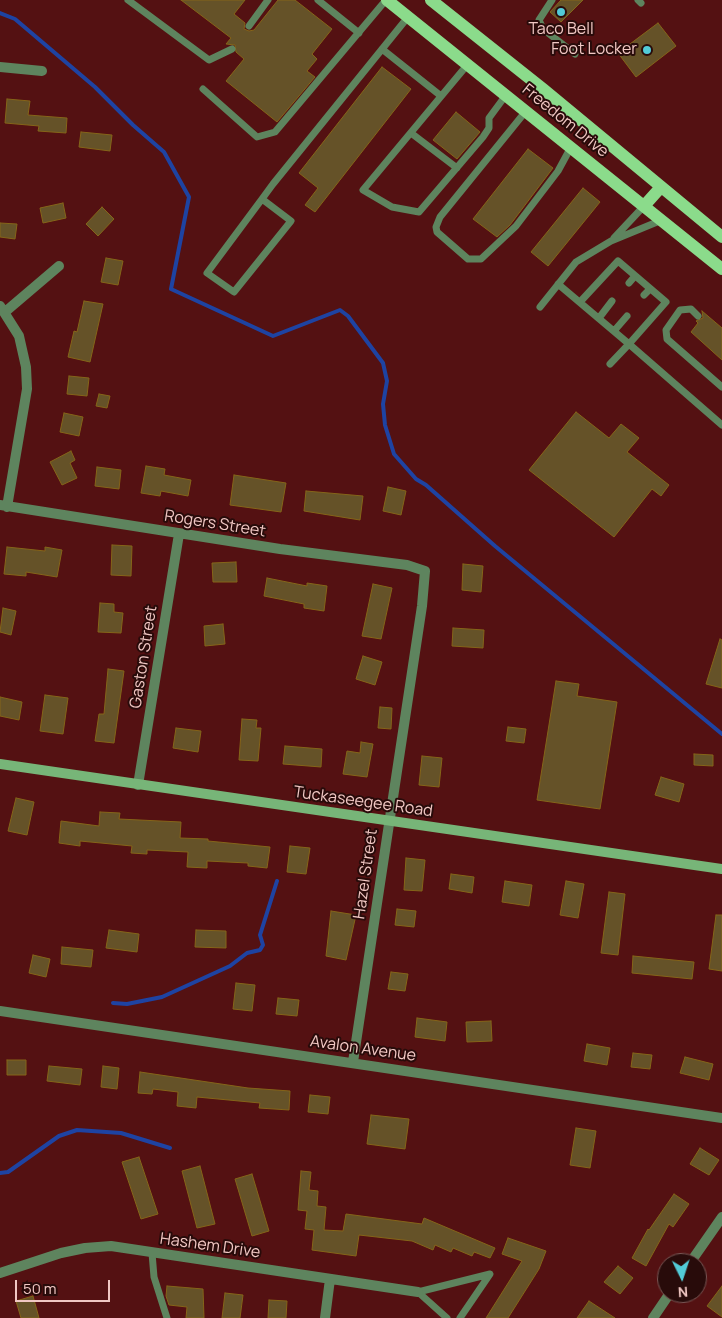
<!DOCTYPE html>
<style>
body{margin:0}
#map{position:relative;width:722px;height:1318px;overflow:hidden;background:#541112;font-family:Manrope,sans-serif}
canvas{display:block}
.north{position:absolute;left:657px;top:1253px;width:50px;height:50px;box-sizing:border-box;background:#280b0a;border:1px solid #785654;border-radius:50%;rotate:176deg;font-size:14px;font-weight:700;line-height:20px;text-align:center;color:#f1c7c3}
.north::after{content:'';display:block;margin:auto;width:18px;height:22px;background:#52cbd7;clip-path:polygon(50% 0,100% 100%,50% 72%,0 100%)}
.scale{position:absolute;left:15px;top:1280px;width:95px;height:22px;box-sizing:border-box;border:2px solid #f1c7c3;border-top:0;padding-left:6px;font-size:15px;line-height:18px;white-space:nowrap;color:#f1c7c3;-webkit-text-stroke:4px #280b0a;paint-order:stroke}
</style>
<div id="map">
<canvas width="722" height="1318"></canvas>
<div class="north">N</div>
<div class="scale">50 m</div>
</div>
<script>
const g = document.querySelector('canvas').getContext('2d');
g.lineJoin = 'round';
const poly = rows => new Path2D(rows.map(r => 'M' + r).join(''));
function strokePath(path, color, width, dash) { g.strokeStyle = color; g.lineWidth = width; g.lineCap = dash ? 'butt' : 'round'; g.setLineDash(dash || []); g.stroke(path); }
function fill(path, color) { g.fillStyle = color; g.fill(path, 'evenodd'); }
function write(font, color, halo, rows, align = 'center') {
  g.font = font + ' Manrope,sans-serif'; g.lineWidth = 4; g.setLineDash([]); g.textBaseline = 'middle'; g.strokeStyle = halo; g.fillStyle = color; for (const [text, x, y, turn = 0] of rows) {
    g.save(); g.translate(x, y); g.rotate((+turn || 0) * Math.PI / 180); g.textAlign = isNaN(turn) ? turn : align; if (halo) g.strokeText(text, 0, 0); g.fillText(text, 0, 0); g.restore();
  }
}
strokePath(poly([
 [0,13,15,19,95,87,133,125,164,152,189,197,171,289,273,336,340,310,348,316,383,363,387,381,383,404,385,425,394,454,416,479,426,485,495,546,722,734],
 [113,1003,127,1004,162,997,230,966,247,953,260,950,263,945,260,935,277,881],
 [0,1173,8,1172,59,1136,77,1130,121,1133,170,1148]
]), '#1e43a2', 4);
const building = poly([
 [181,0,245,0,234,14,245,23,244,29,249,31,254,30,278,0,295,0,332,29,312,54,317,59,307,71,315,77,277,122,226,81,244,59,236,52,235,45,226,44,231,38,181,0],
 [561,0,583,0,561,22,550,12,561,0],
 [658,23,676,46,636,77,618,53,658,23],
 [382,67,411,89,315,212,305,205,318,188,299,173,382,67],
 [7,99,30,101,28,115,67,118,66,133,38,131,39,126,5,123,7,99],
 [456,112,480,132,457,159,433,140,456,112],
 [81,132,112,135,110,151,79,147,81,132],
 [528,149,553,168,510,225,497,237,473,219,528,149],
 [583,188,600,202,548,266,531,252,583,188],
 [63,203,66,218,43,223,40,208,63,203],
 [102,207,114,219,98,236,86,224,102,207],
 [0,223,17,224,15,239,0,237,0,223],
 [106,258,123,261,118,285,101,282,106,258],
 [84,301,103,304,90,362,68,357,74,331,77,332,84,301],
 [702,311,722,328,722,360,691,332,698,323,696,321,703,318,702,311],
 [69,376,89,378,87,396,67,394,69,376],
 [99,394,110,396,107,408,96,406,99,394],
 [576,412,609,438,621,424,639,438,627,452,669,485,661,496,652,489,614,537,529,470,576,412],
 [64,413,83,417,79,436,60,432,64,413],
 [71,451,75,460,70,463,77,478,62,485,50,462,71,451],
 [146,466,165,469,164,475,191,480,188,496,161,491,160,496,141,493,146,466],
 [97,467,121,470,119,489,95,486,97,467],
 [234,475,286,483,281,512,230,505,234,475],
 [388,487,406,491,401,515,383,511,388,487],
 [306,491,363,496,360,520,304,511,306,491],
 [112,545,132,546,131,576,111,575,112,545],
 [7,547,45,551,45,547,62,550,57,577,26,572,26,576,4,574,7,547],
 [236,562,237,582,213,582,212,563,236,562],
 [463,564,483,566,481,592,462,590,463,564],
 [267,578,307,586,307,583,327,586,324,611,304,608,304,604,264,596,267,578],
 [373,584,392,588,381,639,362,636,373,584],
 [100,603,114,604,114,612,123,613,121,633,98,632,100,603],
 [3,608,16,611,11,635,0,632,3,608],
 [223,624,225,644,205,646,204,626,223,624],
 [453,628,484,630,483,648,452,646,453,628],
 [720,639,722,640,722,688,706,684,720,639],
 [363,656,382,662,375,685,356,679,363,656],
 [108,669,124,671,114,743,95,741,99,714,104,714,108,669],
 [556,681,579,684,577,696,617,702,600,809,537,800,556,681],
 [45,695,68,698,63,734,40,731,45,695],
 [0,697,22,702,19,720,0,716,0,697],
 [380,707,392,708,391,729,378,728,380,707],
 [242,719,257,720,256,728,261,728,258,761,239,760,242,719],
 [508,727,526,729,524,743,506,741,508,727],
 [176,728,201,731,198,752,173,748,176,728],
 [361,742,373,744,367,777,343,774,347,751,360,753,361,742],
 [285,746,322,749,321,767,283,764,285,746],
 [694,754,713,755,713,766,694,765,694,754],
 [422,756,442,758,439,787,419,785,422,756],
 [661,777,684,784,679,802,655,795,661,777],
 [16,798,34,802,27,835,8,831,16,798],
 [100,812,120,813,119,819,181,822,180,838,208,839,208,841,270,847,267,868,248,866,248,863,207,861,207,868,187,867,188,852,147,850,147,854,131,853,132,846,80,841,80,846,59,843,61,821,99,826,100,812],
 [290,846,310,848,306,874,287,872,290,846],
 [406,858,425,860,422,891,404,890,406,858],
 [451,874,474,877,472,893,449,889,451,874],
 [505,881,532,885,529,906,502,902,505,881],
 [566,881,584,884,578,918,560,915,566,881],
 [609,892,625,894,618,955,601,953,609,892],
 [397,909,416,911,414,927,395,925,397,909],
 [331,911,356,915,346,960,326,956,331,911],
 [716,915,722,915,722,971,709,969,716,915],
 [109,930,139,934,137,952,106,948,109,930],
 [196,930,226,931,226,948,195,947,196,930],
 [62,947,93,950,91,967,61,964,62,947],
 [33,955,50,959,46,977,29,973,33,955],
 [633,956,694,962,692,979,632,973,633,956],
 [391,972,408,974,405,991,388,989,391,972],
 [236,983,255,985,252,1011,233,1009,236,983],
 [278,998,299,1000,297,1016,276,1014,278,998],
 [417,1018,447,1022,445,1041,415,1037,417,1018],
 [491,1021,492,1041,467,1042,466,1022,491,1021],
 [587,1044,610,1048,607,1065,584,1061,587,1044],
 [633,1053,652,1055,650,1069,631,1067,633,1053],
 [685,1057,713,1064,709,1080,680,1073,685,1057],
 [7,1060,26,1060,26,1075,7,1075,7,1060],
 [49,1066,82,1069,80,1085,47,1081,49,1066],
 [103,1066,119,1068,117,1089,101,1087,103,1066],
 [140,1072,248,1088,290,1091,289,1110,259,1108,260,1103,197,1097,196,1108,177,1106,178,1092,153,1089,152,1094,138,1093,140,1072],
 [310,1095,330,1097,328,1114,308,1112,310,1095],
 [371,1115,409,1119,405,1149,367,1144,371,1115],
 [576,1128,596,1131,590,1168,570,1165,576,1128],
 [700,1148,719,1160,709,1175,690,1164,700,1148],
 [139,1157,158,1214,141,1219,122,1162,139,1157],
 [200,1166,215,1224,197,1228,182,1171,200,1166],
 [301,1171,311,1172,309,1190,318,1191,317,1206,326,1207,324,1230,343,1231,346,1214,422,1224,424,1218,495,1248,490,1258,474,1252,472,1256,453,1248,451,1252,435,1245,433,1250,412,1241,359,1235,356,1256,312,1250,314,1230,305,1229,307,1211,298,1210,301,1171],
 [252,1174,269,1231,252,1236,235,1179,252,1174],
 [674,1194,689,1204,673,1227,669,1224,646,1266,632,1258,648,1229,649,1230,674,1194],
 [508,1238,546,1251,539,1269,508,1318,486,1318,522,1261,502,1254,508,1238],
 [618,1266,633,1278,620,1294,604,1282,618,1266],
 [167,1286,203,1289,204,1318,186,1318,187,1307,169,1305,166,1296,167,1286],
 [722,1286,722,1317,707,1306,722,1286],
 [225,1293,243,1295,240,1318,222,1318,225,1293],
 [33,1296,39,1318,21,1318,16,1301,33,1296],
 [269,1300,287,1301,286,1318,268,1318,269,1300],
 [589,1301,615,1318,577,1318,589,1301]
]);
fill(building, '#655228');
strokePath(building, '#856519', 1);
strokePath(poly([
 [128,0,209,60,232,49],
 [318,0,359,33],
 [552,0,539,20,543,29,575,54],
 [638,0,641,3],
 [249,26,268,0],
 [382,49,441,96],
 [468,64,363,190,392,207,419,212,483,137,489,128,489,118,506,95],
 [203,89,257,137,275,132,386,0],
 [526,111,440,217,436,227,437,232,468,259,481,259,516,226,558,171,571,147],
 [411,133,457,168],
 [262,199,291,221,234,292,207,273,262,199,273,184,408,17],
 [614,238,644,206],
 [629,283,635,276],
 [558,284,629,344,610,364],
 [644,295,650,289],
 [580,302,618,261,666,302,629,344,722,425],
 [540,307,576,262,611,241,662,220],
 [698,316,691,309,680,310,666,330,667,339,722,387],
 [599,318,612,301],
 [614,331,627,316],
 [152,1253,154,1277,167,1318],
 [418,1292,490,1274,460,1318],
 [418,1292,447,1318]
]), '#5e845e', 7);
strokePath(poly([
 [0,67,42,71],
 [0,306,19,336,26,367,27,389,7,507],
 [5,312,59,266],
 [0,505,280,549,407,565,425,571,422,606,353,1062],
 [138,785,179,534],
 [0,1011,722,1118],
 [690,1263,722,1217],
 [0,1273,61,1253,85,1248,111,1246,418,1292],
 [325,1318,330,1279],
 [653,1318,670,1293]
]), '#5e845e', 10);
strokePath(poly([
 [0,764,722,869]
]), '#77b578', 10);
strokePath(poly([
 [387,0,722,269],
 [431,0,543,89,722,237],
 [644,206,661,187]
]), '#8bdb8b', 12);
for (const [x, y, r, color] of [
 [561,12,5,"#52cbd7"],
 [647,50,5,"#52cbd7"]
]) { const dot = new Path2D(); dot.arc(x, y, r, 0, 2 * Math.PI); g.fillStyle = color; g.fill(dot); strokePath(dot, '#280b0a', 2); }
write('16px', '#f1c7c3', '#280b0a', [
 ["Taco Bell",561,30],
 ["Foot Locker",637,50,"right"]
]);
write('16px', '#f1c7c3', '#280b0a', [
 ["Freedom Drive",565,121,39],
 ["Rogers Street",215,524,9],
 ["Gaston Street",144,657,-81],
 ["Tuckaseegee Road",363,802,8],
 ["Hazel Street",366,874,-82],
 ["Avalon Avenue",363,1049,8],
 ["Hashem Drive",210,1246,8]
]);
</script>
